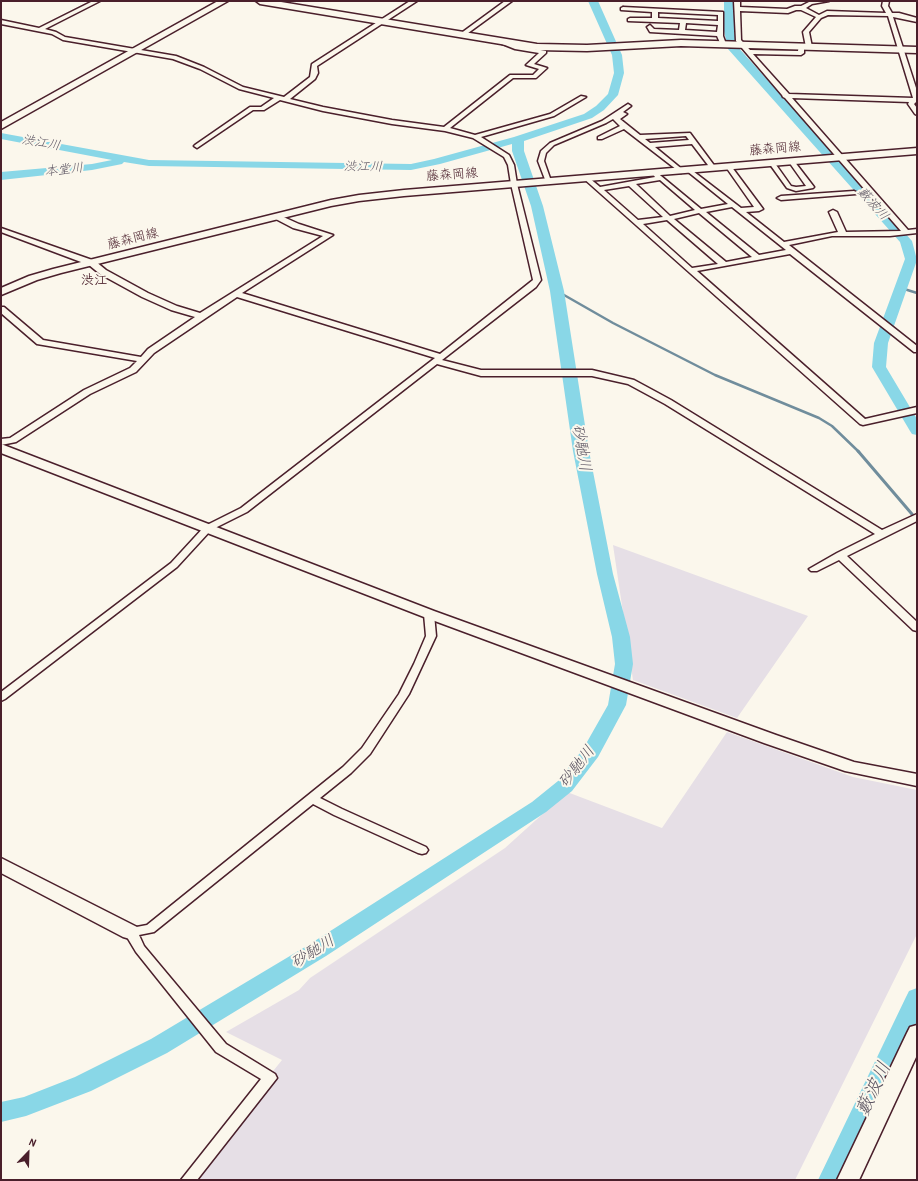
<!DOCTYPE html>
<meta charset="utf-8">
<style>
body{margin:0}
#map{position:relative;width:918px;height:1181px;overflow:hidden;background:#fbf7ec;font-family:"Patrick Hand",sans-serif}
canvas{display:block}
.frame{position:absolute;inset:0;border:2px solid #4a1f2b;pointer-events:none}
.north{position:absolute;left:8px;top:1133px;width:40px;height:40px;-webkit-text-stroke:3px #fbf7ec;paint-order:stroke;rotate:23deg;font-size:11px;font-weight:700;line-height:16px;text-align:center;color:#4a1f2b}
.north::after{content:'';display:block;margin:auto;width:14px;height:18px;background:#4a1f2b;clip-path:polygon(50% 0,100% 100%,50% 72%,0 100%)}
</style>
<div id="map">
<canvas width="918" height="1181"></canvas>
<div class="frame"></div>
<div class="north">N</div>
</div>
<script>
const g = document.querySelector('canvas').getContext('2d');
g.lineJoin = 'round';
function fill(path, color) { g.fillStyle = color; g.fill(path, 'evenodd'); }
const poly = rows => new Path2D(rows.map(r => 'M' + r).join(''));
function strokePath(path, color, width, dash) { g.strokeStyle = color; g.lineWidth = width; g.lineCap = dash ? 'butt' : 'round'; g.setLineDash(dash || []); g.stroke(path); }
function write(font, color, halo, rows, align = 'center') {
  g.font = font + ' "Patrick Hand","Klee One",sans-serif'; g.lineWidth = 4; g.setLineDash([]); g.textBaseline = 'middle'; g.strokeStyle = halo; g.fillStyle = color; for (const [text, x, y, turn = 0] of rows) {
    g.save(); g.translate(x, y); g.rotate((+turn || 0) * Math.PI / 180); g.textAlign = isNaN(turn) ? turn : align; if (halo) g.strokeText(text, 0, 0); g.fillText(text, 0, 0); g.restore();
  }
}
fill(poly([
 [613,545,808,616,737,718,633,680],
 [727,732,853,777,917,790,917,934,795,1180,185,1180,282,1060,226,1032,299,990,310,978,505,848,567,792,662,828]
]), '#e6dfe6');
strokePath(poly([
 [901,288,917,293],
 [557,291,613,323,715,375,819,418,832,426,859,452]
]), '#708d9c', 2.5);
strokePath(poly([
 [858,451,917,520]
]), '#708d9c', 3);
fill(poly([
 [588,1,598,1,622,55,624,73,618,95,604,110,592,118,524,141,524,151,543,206,564,291,589,451,613,574,630,637,633,664,626,705,598,757,572,791,546,812,326,956,167,1053,91,1091,26,1116,1,1122,1,1102,24,1097,75,1077,151,1039,310,944,532,802,558,781,583,749,608,705,615,664,612,637,597,574,573,451,550,291,531,206,512,151,512,144,440,164,411,170,149,166,124,162,122,164,92,170,1,180,1,172,92,164,112,160,1,139,1,133,149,160,411,164,434,159,514,137,584,114,596,106,608,94,614,73,612,55,588,1],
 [724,1,734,1,734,31,737,46,912,241,917,260,888,343,886,367,917,419,917,435,912,434,910,431,872,367,874,343,905,259,900,242,728,49,724,31,724,1],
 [917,988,917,1021,842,1180,818,1180,906,997,909,991,917,988]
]), '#89d7e7');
const street = poly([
 [93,1,100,1,45,29,56,32,65,37,176,56,204,67,243,87,284,97,310,77,312,64,410,1,417,1,317,66,318,73,315,79,290,99,323,107,392,120,444,127,510,75,533,75,539,69,526,65,539,53,515,49,500,43,500,41,504,41,518,46,546,51,546,53,534,64,547,68,536,78,513,78,450,128,475,135,550,114,581,96,586,97,554,116,481,137,509,155,514,165,517,184,541,280,536,287,442,360,481,370,592,370,634,380,671,400,882,530,917,514,917,521,847,556,917,622,917,631,913,630,839,560,817,571,811,571,809,569,837,553,875,534,665,404,628,384,592,376,481,376,437,364,247,512,211,530,177,567,5,699,1,701,1,692,171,563,205,526,241,508,435,358,237,297,154,353,136,372,90,394,16,442,1,445,1,439,10,438,84,390,130,368,137,361,37,344,1,313,1,307,4,307,43,340,141,357,148,349,195,317,171,310,142,297,100,274,89,265,1,232,1,228,95,261,106,270,148,293,177,306,200,313,323,236,293,228,272,217,276,215,279,215,299,224,333,235,242,293,440,354,533,280,511,184,508,165,504,157,473,138,445,131,392,124,323,111,280,100,264,110,253,110,197,148,194,146,195,145,250,107,261,107,274,98,239,89,200,69,173,59,63,40,52,34,1,24,1,20,39,28,93,1],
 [505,1,512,1,464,36,460,36,460,34,505,1],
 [734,1,740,1,740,7,787,9,795,6,801,6,811,1,829,1,812,4,806,8,819,15,827,11,886,13,882,6,883,1,889,1,888,6,892,13,899,13,917,18,917,22,893,17,917,91,917,101,914,104,917,108,917,115,915,114,908,104,909,102,792,98,908,230,917,229,917,233,890,236,832,236,789,245,917,346,917,352,914,352,790,254,697,271,865,419,917,407,917,413,863,425,860,424,583,178,588,177,600,187,655,177,652,173,655,171,701,209,728,204,687,171,687,169,689,168,741,208,754,207,726,167,729,165,731,166,763,209,759,211,746,212,784,242,838,232,829,212,833,210,837,212,846,232,901,231,785,98,783,97,782,95,736,41,734,1],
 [796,10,801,10,816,17,803,32,806,47,809,49,812,47,809,32,821,18,828,15,888,16,913,98,789,94,753,54,801,55,804,53,804,46,799,45,798,51,750,50,741,40,740,11,788,13,796,10],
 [660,180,695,210,670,216,636,184,660,180],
 [629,186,663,217,638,220,604,190,629,186],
 [732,207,786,250,759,255,706,212,732,207],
 [699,213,752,257,726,262,674,219,699,213],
 [667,220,718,264,692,268,643,224,667,220],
 [623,7,723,12,723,36,726,44,721,45,717,36,650,32,647,27,650,25,654,29,679,30,680,23,628,21,628,19,630,18,652,18,652,12,621,10,621,8,623,7],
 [658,12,718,15,718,21,658,18,658,12],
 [686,23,718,25,717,32,685,30,686,23],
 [628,104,631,106,623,112,627,114,620,119,640,135,690,133,716,168,715,169,711,169,692,144,655,147,683,170,684,171,681,173,624,129,602,139,598,139,598,137,620,126,613,119,606,123,554,145,546,153,544,161,551,181,546,182,538,161,541,151,550,143,602,121,628,104],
 [686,136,689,140,650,143,645,139,686,136],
 [790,161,794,161,814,187,813,188,796,191,787,188,769,163,774,162,791,186,796,187,806,186,789,162,790,161],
 [854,191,858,193,856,194,781,200,777,198,781,196,854,191],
 [429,611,434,614,436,636,409,694,370,754,351,773,320,798,342,809,426,847,428,850,426,853,422,854,418,853,334,815,313,804,154,932,139,935,144,946,226,1044,275,1074,277,1078,197,1180,181,1180,261,1079,216,1052,136,952,124,932,126,929,147,925,343,767,362,748,399,694,414,664,426,636,424,614,429,611]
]);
const secondary = poly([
 [218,1,228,1,1,129,1,122,218,1],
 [256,1,275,1,537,44,587,45,681,40,917,47,917,53,681,46,587,51,537,50,260,4,256,1],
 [917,148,917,154,404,196,359,201,331,206,61,273,37,280,1,295,1,288,29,276,53,269,331,200,359,195,404,190,917,148],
 [1,444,434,611,776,735,854,762,917,774,917,786,845,771,764,743,424,617,1,453,1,444],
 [1,858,137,927,139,932,137,937,130,939,123,937,1,873,1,858],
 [917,1025,917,1055,859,1180,837,1180,907,1033,910,1027,917,1025]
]);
strokePath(street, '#4a1f2b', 3);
strokePath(secondary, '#4a1f2b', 3);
fill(street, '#fbf7ec');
fill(secondary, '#fbf7ec');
write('italic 13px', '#5d5663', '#fbf7ec', [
 ["渋江川",41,143,10],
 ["渋江川",363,167,1],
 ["本堂川",64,170,-6],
 ["藪波川",873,204,48]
]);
write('13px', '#4a1f2b', '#fbf7ec', [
 ["藤森岡線",775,149,-5],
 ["藤森岡線",452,175,-4],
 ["藤森岡線",133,239,-14]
]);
write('bold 13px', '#4a1f2b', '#fbf7ec', [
 ["渋江",94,281]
]);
write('italic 16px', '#5d5663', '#fbf7ec', [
 ["砂馳川",581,448,80],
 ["砂馳川",577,767,-52],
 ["砂馳川",313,952,-32]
]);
write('italic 19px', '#5d5663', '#fbf7ec', [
 ["藪波川",874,1089,-65]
]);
</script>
